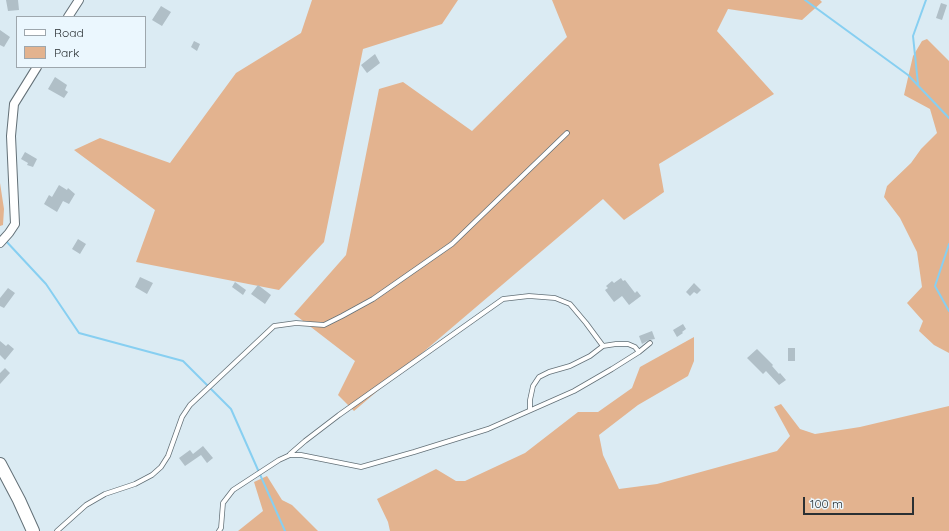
<!DOCTYPE html>
<style>
body{margin:0}
#map{position:relative;width:949px;height:531px;overflow:hidden;background:#dbebf3;font-family:Quicksand,sans-serif}
canvas{display:block}
.legend{position:absolute;left:16px;top:16px;width:130px;height:52px;box-sizing:border-box;background:#ebf7fe;border:1px solid #9ea7ad;margin:0;padding:5px 7px;list-style:none;font-size:12px;color:#2a3033}
.legend li{display:flex;align-items:center;gap:8px;height:20px}
.legend b{width:20px;border:1px solid #9ea7ad}
.scale{position:absolute;left:803px;top:497px;width:111px;height:18px;box-sizing:border-box;border:2px solid #2a3033;border-top:0;padding-left:5px;font-size:12px;line-height:14px;white-space:nowrap;color:#2a3033;-webkit-text-stroke:3px #ebf7fe;paint-order:stroke}
</style>
<div id="map">
<canvas width="949" height="531"></canvas>
<ul class="legend">
<li><b style="height:5px;background:#fff"></b>Road</li>
<li><b style="height:11px;background:#e3b38f"></b>Park</li>
</ul>
<div class="scale">100 m</div>
</div>
<script>
const g = document.querySelector('canvas').getContext('2d');
g.lineJoin = 'round';
function fill(path, color) { g.fillStyle = color; g.fill(path, 'evenodd'); }
const poly = rows => new Path2D(rows.map(r => 'M' + r).join(''));
function strokePath(path, color, width, dash) { g.strokeStyle = color; g.lineWidth = width; g.lineCap = dash ? 'butt' : 'round'; g.setLineDash(dash || []); g.stroke(path); }
fill(poly([
 [312,0,458,0,442,24,363,49,324,242,279,290,136,262,155,210,74,150,100,138,170,163,236,73,301,33],
 [552,0,820,0,822,2,802,20,728,9,717,31,774,94,659,164,664,192,624,220,603,199,354,411,338,395,355,361,294,314,346,255,379,89,403,82,472,131,567,37],
 [927,39,949,61,949,353,934,345,919,331,923,321,907,303,922,287,917,252,900,218,884,197,887,186,911,163,921,149,937,133,930,109,904,95,913,56,922,41],
 [0,183,4,209,3,225,0,226],
 [694,337,694,361,688,376,638,405,599,435,603,455,619,489,657,484,777,451,790,436,774,407,781,404,800,429,815,434,860,427,949,406,949,531,390,531,388,522,377,499,436,469,456,481,465,481,525,453,578,412,598,412,632,388,640,367],
 [267,476,282,500,292,505,318,531,238,531,263,511,254,482]
]), '#e3b38f');
strokePath(poly([
 [805,0,908,75,949,118],
 [918,84,913,36,926,0],
 [5,240,46,284,79,333,183,361,231,409,285,531],
 [949,244,935,286,949,311]
]), '#87cff1', 2);
fill(poly([
 [6,0,18,0,19,10,8,11],
 [941,3,947,5,942,20,936,18],
 [161,6,171,12,162,26,152,20],
 [0,30,10,37,4,47,0,45],
 [194,41,200,44,197,51,191,47],
 [375,54,380,63,367,73,361,65],
 [55,77,67,85,65,90,68,92,64,98,48,89],
 [25,152,37,159,33,167,27,165,28,163,21,159],
 [59,185,67,190,68,188,75,194,69,204,63,201,57,212,44,204,49,195,52,197],
 [78,239,86,244,80,254,72,249],
 [140,277,153,283,147,294,135,287],
 [621,278,623,281,625,280,635,293,637,291,641,296,629,305,622,296,614,302,605,290,608,288,606,286,612,281,614,283],
 [235,282,246,290,243,295,232,287],
 [694,283,701,290,697,294,694,292,690,296,686,292],
 [258,285,271,295,265,304,251,294],
 [8,288,15,293,4,308,0,306,0,298],
 [683,324,686,329,682,332,683,333,677,337,673,330],
 [652,331,655,339,649,340,642,344,639,336],
 [0,341,6,346,8,344,14,349,5,360,0,355],
 [788,348,795,348,795,361,788,361],
 [757,349,773,365,772,366,779,374,780,373,786,380,779,385,766,371,763,374,747,358],
 [5,368,10,373,0,384,0,373],
 [203,446,213,458,207,463,201,455,185,466,179,458,190,450,193,454]
]), '#b0bfc7');
const lane = poly([
 [530,410,530,400,533,386,539,377,549,372,570,366,590,356,603,346,616,344,628,344,635,347,639,352],
 [290,454,305,441,339,415,503,299,529,296,555,298,570,304,586,323,603,346],
 [57,531,86,505,105,494,135,484,152,475,161,467,168,456,182,417,190,405,274,326,296,323,324,325,342,316,373,299,452,244,567,133],
 [219,531,221,528,223,503,233,490,279,460,290,455,301,455,361,467,414,452,488,429,574,391,612,369,639,352,650,343]
]);
const street = poly([
 [68,17,79,0],
 [0,243,9,233,15,224,11,136,14,104,37,67]
]);
const secondary = poly([
 [0,464,19,500,33,531]
]);
strokePath(lane, '#637077', 5.5);
strokePath(street, '#637077', 10);
strokePath(secondary, '#637077', 14);
strokePath(lane, '#fff', 4);
strokePath(street, '#fff', 8);
strokePath(secondary, '#fff', 12);
</script>
